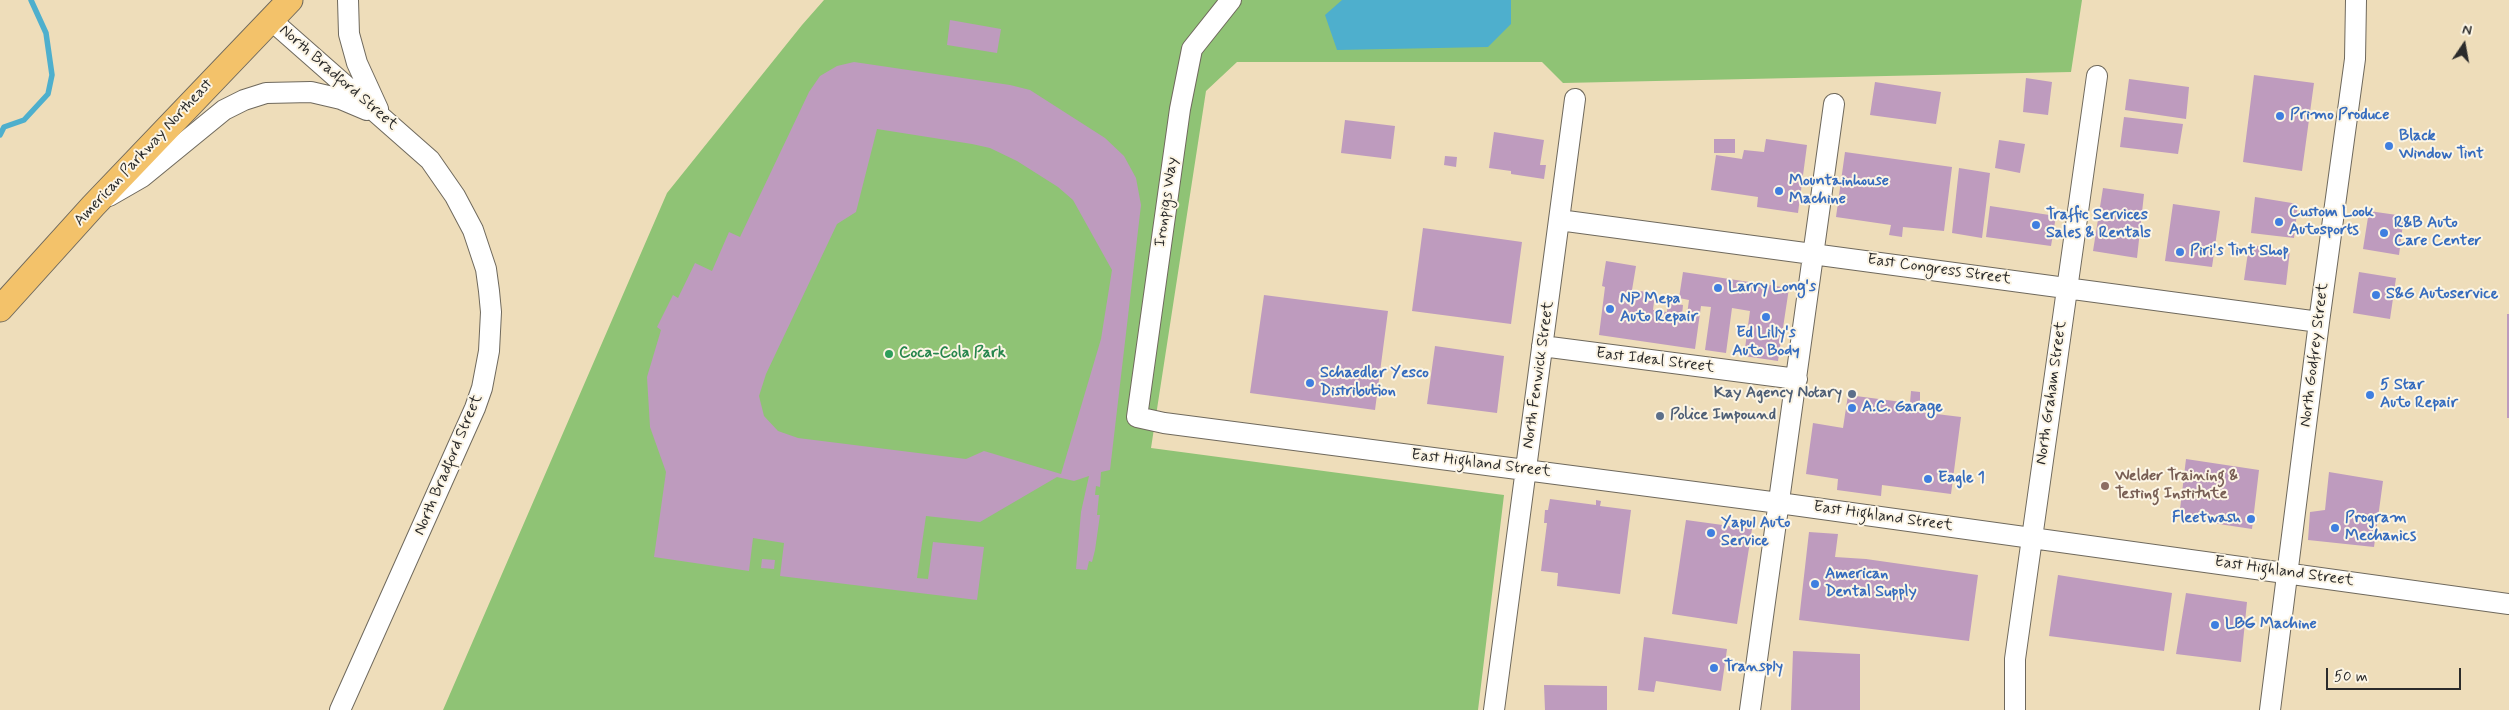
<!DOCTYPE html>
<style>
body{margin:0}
#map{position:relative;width:2509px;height:710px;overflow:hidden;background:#eeddba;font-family:Mynerve,sans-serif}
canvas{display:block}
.north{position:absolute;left:2439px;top:20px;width:50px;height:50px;-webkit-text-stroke:4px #fcf5e5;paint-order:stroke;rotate:12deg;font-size:14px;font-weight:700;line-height:20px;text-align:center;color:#2b2b2b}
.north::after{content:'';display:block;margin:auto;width:18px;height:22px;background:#2b2b2b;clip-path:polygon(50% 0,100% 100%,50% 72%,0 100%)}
.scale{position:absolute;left:2326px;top:668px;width:135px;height:22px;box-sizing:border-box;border:2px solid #2b2b2b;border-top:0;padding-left:6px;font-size:15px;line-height:18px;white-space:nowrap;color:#2b2b2b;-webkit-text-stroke:4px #fcf5e5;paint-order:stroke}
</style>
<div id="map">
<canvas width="2509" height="710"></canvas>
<div class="north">N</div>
<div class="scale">50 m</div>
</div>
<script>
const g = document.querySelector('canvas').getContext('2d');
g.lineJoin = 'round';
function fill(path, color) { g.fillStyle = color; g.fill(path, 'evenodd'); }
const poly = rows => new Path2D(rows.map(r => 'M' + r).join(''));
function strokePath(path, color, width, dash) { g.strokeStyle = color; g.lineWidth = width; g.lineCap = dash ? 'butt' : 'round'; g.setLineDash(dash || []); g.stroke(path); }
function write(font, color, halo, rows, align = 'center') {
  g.font = font + ' Mynerve,sans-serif'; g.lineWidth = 4; g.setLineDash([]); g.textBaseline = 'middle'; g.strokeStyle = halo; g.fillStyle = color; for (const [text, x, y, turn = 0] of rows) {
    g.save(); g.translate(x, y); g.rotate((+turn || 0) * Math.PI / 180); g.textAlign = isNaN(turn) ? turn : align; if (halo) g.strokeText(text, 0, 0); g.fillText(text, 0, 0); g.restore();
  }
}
fill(poly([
 [824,0,2082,0,2071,72,1563,83,1542,62,1237,62,1206,91,1151,448,1504,495,1478,710,443,710,667,193,802,25]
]), '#8fc375');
fill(poly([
 [1342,0,1511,0,1511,24,1488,47,1337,50,1325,15]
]), '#4eafcd');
strokePath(poly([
 [0,135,4,127,24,120,48,94,52,75,46,33,31,0]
]), '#4eafcd', 5.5);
fill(poly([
 [950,20,1001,29,997,53,947,45],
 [854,62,1010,85,1030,90,1105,138,1124,156,1136,178,1141,205,1110,470,1101,472,1100,487,1096,486,1095,495,1099,495,1097,515,1100,515,1095,550,1092,562,1089,561,1087,570,1076,569,1081,512,1089,476,1074,481,1057,477,980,522,926,516,917,578,928,579,933,542,984,547,977,600,780,576,784,543,753,538,749,571,654,557,666,472,650,427,647,377,661,330,657,327,673,295,678,298,695,263,712,271,729,232,740,237,809,92,820,76,837,66],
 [877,129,972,144,990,148,1017,161,1058,187,1073,200,1112,270,1101,339,1061,474,984,451,966,459,798,438,778,431,764,416,759,396,766,374,837,224,856,212],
 [2254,75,2314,83,2302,171,2243,162],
 [2026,78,2052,82,2048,115,2023,112],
 [2129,79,2189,87,2186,119,2125,110],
 [1875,82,1941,92,1936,124,1870,115],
 [2124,117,2183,124,2178,154,2120,147],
 [1345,120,1395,126,1391,159,1341,153],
 [1494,132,1544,140,1540,165,1546,165,1544,179,1511,174,1511,171,1489,168],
 [1714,139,1735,139,1735,153,1714,153],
 [1766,139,1807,145,1798,213,1757,207,1758,197,1711,190,1716,155,1742,159,1744,150,1764,152],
 [1999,140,2025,144,2020,173,1995,168],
 [1845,152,1952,167,1944,231,1903,227,1902,237,1889,235,1891,225,1836,217],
 [1445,156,1457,157,1456,167,1444,165],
 [1959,168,1990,173,1982,238,1952,233],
 [2103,188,2144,194,2137,258,2093,251],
 [2255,197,2298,204,2294,238,2251,233],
 [2173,204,2220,211,2212,267,2165,261],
 [1990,206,2056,216,2051,246,1986,237],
 [2369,211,2404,216,2399,255,2363,249],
 [1423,228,1522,242,1511,324,1412,311],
 [2249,245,2290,250,2286,285,2244,280],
 [1606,261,1636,266,1632,290,1655,293,1653,310,1667,312,1668,303,1683,305,1682,315,1687,315,1689,300,1679,298,1683,272,1789,288,1778,361,1744,356,1750,311,1732,308,1726,353,1705,350,1711,307,1701,306,1695,349,1599,335,1605,287,1602,286],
 [2359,272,2396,278,2390,319,2353,313],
 [1264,295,1388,311,1375,410,1250,393],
 [2507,314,2509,314,2509,418,2507,418],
 [1435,346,1504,356,1497,413,1427,404],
 [1911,391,1920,392,1920,412,1961,417,1951,494,1882,485,1881,496,1837,490,1838,479,1806,474,1813,423,1843,428,1848,395,1910,403],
 [2186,459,2259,470,2252,529,2179,518],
 [2329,472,2383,481,2374,547,2308,540,2310,512,2325,510],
 [1550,499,1596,505,1596,500,1601,501,1600,506,1631,510,1620,594,1557,586,1558,573,1541,571,1547,523,1544,523,1545,510,1548,510],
 [1686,520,1752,529,1737,624,1672,614],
 [1809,532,1838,534,1835,557,1866,559,1978,575,1969,641,1799,620],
 [762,559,775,560,774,569,761,568],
 [2058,575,2172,593,2164,651,2049,636],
 [2186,593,2247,602,2241,662,2176,654],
 [1644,637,1727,649,1721,691,1656,681,1654,692,1638,690],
 [1793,651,1860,654,1860,710,1791,710],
 [1544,685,1607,686,1607,710,1545,710]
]), '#be9bbe');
const minor = poly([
 [348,0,349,34,357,63,378,109],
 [1231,0,1192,49,1180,109,1137,417,1164,423,1779,503,2509,604],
 [271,20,430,160,455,196,473,230,486,269,489,291,491,312,489,351,482,388,475,408,340,710],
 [109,196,142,177,224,110,244,100,266,93,311,92,341,99,367,110],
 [1559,220,2319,322],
 [1542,346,1797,379],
 [1494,710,1575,99],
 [1750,710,1834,104],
 [2015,710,2015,659,2097,76],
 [2270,710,2319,322,2355,59,2356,0]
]);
const major = poly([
 [0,309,93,206,290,0]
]);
strokePath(minor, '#6f695d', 22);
strokePath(major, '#6f695d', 27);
strokePath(minor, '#fff', 20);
strokePath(major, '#f3c26a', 25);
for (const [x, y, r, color] of [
 [2280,116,5,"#3f7fe0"],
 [2389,146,5,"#3f7fe0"],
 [1779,191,5,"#3f7fe0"],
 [2279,222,5,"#3f7fe0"],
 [2036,225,5,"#3f7fe0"],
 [2384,233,5,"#3f7fe0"],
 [2180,252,5,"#3f7fe0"],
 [1718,288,5,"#3f7fe0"],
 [2376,295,5,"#3f7fe0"],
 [1610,309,5,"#3f7fe0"],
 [1766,317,5,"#3f7fe0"],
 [889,354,5,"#2e9e5b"],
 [1310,383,5,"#3f7fe0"],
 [1852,394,5,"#5c6f8a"],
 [2370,395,5,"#3f7fe0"],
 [1852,408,5,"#3f7fe0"],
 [1660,416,5,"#5c6f8a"],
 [1928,479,5,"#3f7fe0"],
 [2105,486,5,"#8d6e63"],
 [2251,519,5,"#3f7fe0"],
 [2335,528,5,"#3f7fe0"],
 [1711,533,5,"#3f7fe0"],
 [1815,584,5,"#3f7fe0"],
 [2215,625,5,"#3f7fe0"],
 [1714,668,5,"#3f7fe0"]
]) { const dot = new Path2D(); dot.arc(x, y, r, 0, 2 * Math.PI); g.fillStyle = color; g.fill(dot); strokePath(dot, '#fcf5e5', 2); }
write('16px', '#2b2b2b', '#fcf5e5', [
 ["North Bradford Street",338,78,41],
 ["American Parkway Northeast",144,153,-47],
 ["Ironpigs Way",1167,202,-82],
 ["East Congress Street",1939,270,8],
 ["North Godfrey Street",2315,355,-83],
 ["East Ideal Street",1655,361,7],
 ["North Fenwick Street",1539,375,-82],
 ["North Graham Street",2052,393,-82],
 ["East Highland Street",1481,464,7],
 ["North Bradford Street",449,465,-67],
 ["East Highland Street",1883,517,8],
 ["East Highland Street",2284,572,8]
]);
write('bold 16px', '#366cbe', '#fcf5e5', [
 ["Primo Produce",2290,116],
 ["Black",2399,137],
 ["Window Tint",2399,155],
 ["Mountainhouse",1789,182],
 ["Machine",1789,200],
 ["Custom Look",2289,213],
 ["Autosports",2289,231],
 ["Traffic Services",2046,216],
 ["Sales & Rentals",2046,234],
 ["R&B Auto",2394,224],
 ["Care Center",2394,242],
 ["Piri's Tint Shop",2190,252],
 ["Larry Long's",1728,288],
 ["S&G Autoservice",2386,295],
 ["NP Mepa",1620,300],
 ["Auto Repair",1620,318],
 ["Ed Lilly's",1766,334,"center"],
 ["Auto Body",1766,352,"center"],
 ["Schaedler Yesco",1320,374],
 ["Distribution",1320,392],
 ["5 Star",2380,386],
 ["Auto Repair",2380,404],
 ["A.C. Garage",1862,408],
 ["Eagle 1",1938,479],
 ["Fleetwash",2241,519,"right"],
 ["Program",2345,519],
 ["Mechanics",2345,537],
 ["Yapul Auto",1721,524],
 ["Service",1721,542],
 ["American",1825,575],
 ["Dental Supply",1825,593],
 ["LBG Machine",2225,625],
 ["Transply",1724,668]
], 'left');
write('bold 16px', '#27864d', '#fcf5e5', [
 ["Coca-Cola Park",899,354]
], 'left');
write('bold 16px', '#4e5e75', '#fcf5e5', [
 ["Kay Agency Notary",1842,394],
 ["Police Impound",1670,416,"left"]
], 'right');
write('bold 16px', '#785e54', '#fcf5e5', [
 ["Welder Training &",2115,477],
 ["Testing Institute",2115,495]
], 'left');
</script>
